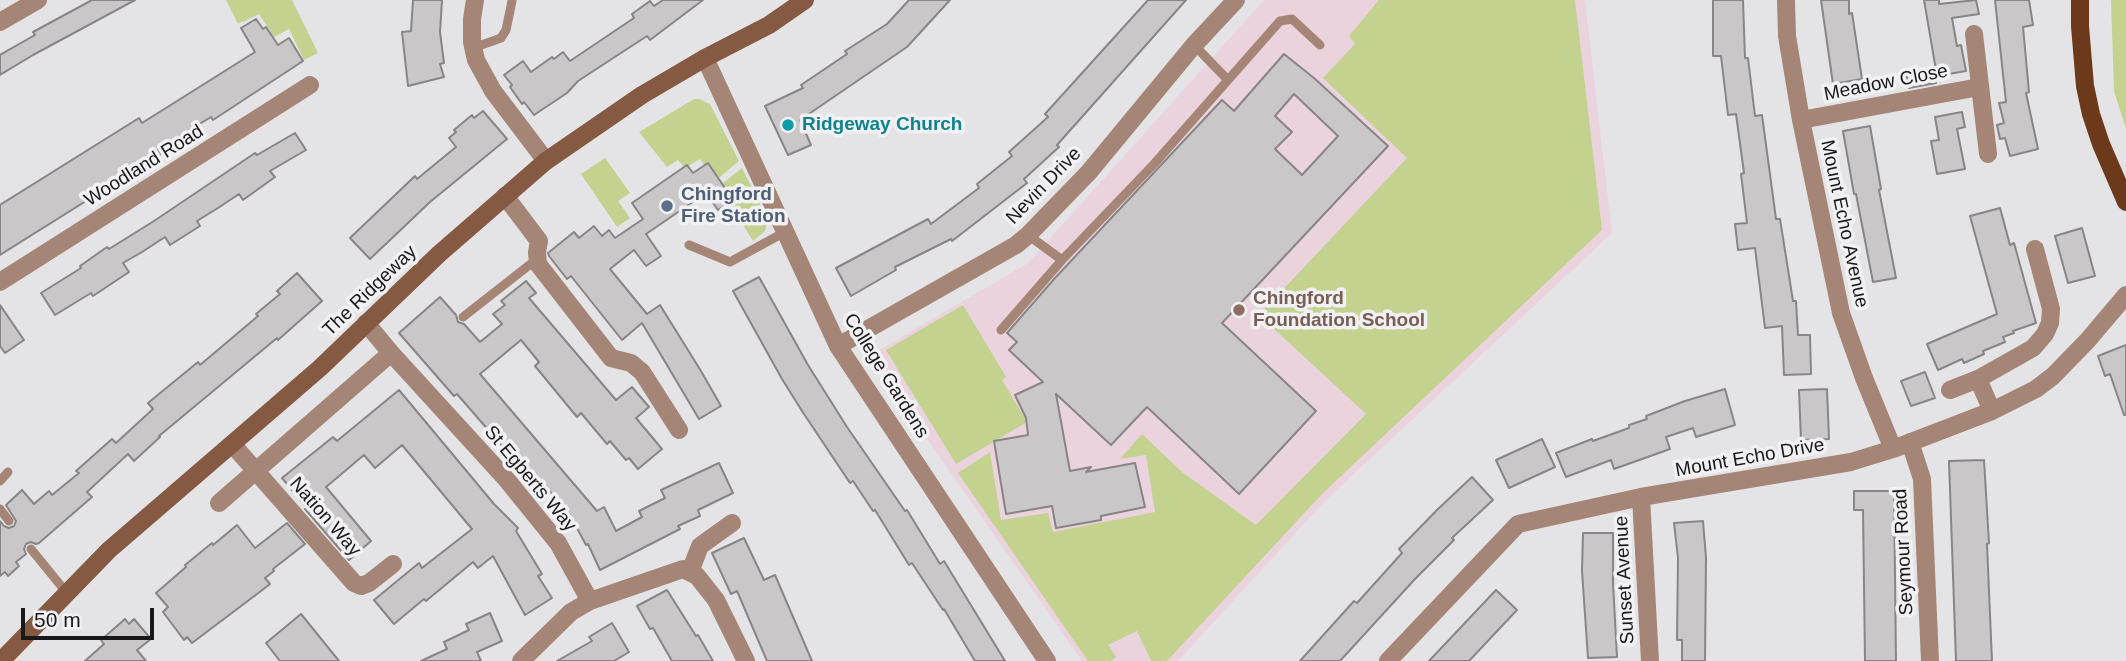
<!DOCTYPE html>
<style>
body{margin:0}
#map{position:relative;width:2126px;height:661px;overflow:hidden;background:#e4e4e7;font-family:Helvetica,sans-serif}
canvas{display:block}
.scale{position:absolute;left:21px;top:608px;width:133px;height:32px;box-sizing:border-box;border:4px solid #19191a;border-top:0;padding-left:9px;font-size:21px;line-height:24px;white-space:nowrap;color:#19191a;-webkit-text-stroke:5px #f1f1f4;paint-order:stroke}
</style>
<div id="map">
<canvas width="2126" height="661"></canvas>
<div class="scale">50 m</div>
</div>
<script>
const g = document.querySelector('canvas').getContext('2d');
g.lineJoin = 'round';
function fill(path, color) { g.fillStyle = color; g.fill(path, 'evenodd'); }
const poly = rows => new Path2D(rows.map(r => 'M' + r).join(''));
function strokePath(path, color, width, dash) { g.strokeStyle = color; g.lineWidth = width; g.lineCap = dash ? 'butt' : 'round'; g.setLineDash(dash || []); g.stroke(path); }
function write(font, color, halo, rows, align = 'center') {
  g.font = font + ' Helvetica,sans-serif'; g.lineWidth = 7; g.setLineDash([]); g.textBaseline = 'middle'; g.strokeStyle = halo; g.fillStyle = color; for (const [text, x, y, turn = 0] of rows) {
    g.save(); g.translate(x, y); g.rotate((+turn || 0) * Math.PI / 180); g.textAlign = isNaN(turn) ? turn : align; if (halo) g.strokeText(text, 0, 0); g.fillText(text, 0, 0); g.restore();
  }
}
fill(poly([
 [1264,0,1585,0,1612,233,1325,501,1178,661,1082,661,869,356,1028,263]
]), '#ebd3de');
fill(poly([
 [226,0,292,0,318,53,304,60,289,29,274,37,259,14,238,24],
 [1379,0,1575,0,1602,230,1322,494,1167,661,1151,661,1137,631,1108,645,1116,657,1111,661,1088,661,958,473,990,452,1001,520,1048,513,1053,532,1155,512,1146,455,1120,459,1142,434,1182,472,1256,525,1366,414,1259,315,1407,158,1323,78,1355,44,1349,36],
 [2111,0,2126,0,2126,129,2114,91],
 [694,99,699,99,710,104,739,161,715,181,700,159,685,168,678,160,667,167,639,132],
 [605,158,630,193,618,201,630,218,617,227,581,174],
 [742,168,768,220,765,231,753,241,719,186],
 [963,305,1006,377,1002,380,1027,422,956,464,886,350]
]), '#c3d28e');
const building = poly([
 [92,0,135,0,33,55,0,75,0,55,35,35,33,32,92,0],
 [413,0,442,0,440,32,444,63,440,64,444,77,408,86,402,32,411,31,413,0],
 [663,0,703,0,650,40,647,36,578,81,567,93,534,115,524,102,522,104,510,87,512,85,504,75,523,61,531,72,552,57,554,59,563,52,570,61,634,18,632,14,650,1,654,6,663,0],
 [909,0,950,0,907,47,800,120,811,145,788,155,765,106,803,88,801,85,847,54,845,51,887,24,909,0],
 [1148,0,1186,0,1057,145,1059,147,1024,179,1027,183,952,241,951,239,895,267,896,270,851,296,836,268,928,219,931,224,979,188,977,184,1012,156,1009,152,1048,117,1045,114,1148,0],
 [1713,0,1743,0,1745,58,1748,58,1755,116,1762,115,1776,219,1780,219,1793,301,1796,301,1798,335,1810,335,1811,374,1784,375,1782,326,1765,328,1755,248,1738,250,1735,224,1747,223,1741,174,1744,173,1736,114,1728,115,1721,56,1713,56,1713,0],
 [1821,0,1849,0,1849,14,1852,13,1862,79,1833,84,1821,0],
 [1924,0,1939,0,1939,4,1976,0,1979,14,1952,18,1957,46,1961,45,1966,71,1937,76,1924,0],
 [1995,0,2029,0,2033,25,2023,27,2029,92,2026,93,2038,149,2010,156,2005,138,2000,139,1997,125,2004,123,1999,103,2006,102,1995,0],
 [256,19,263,29,266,27,278,45,289,38,303,61,213,120,211,117,158,149,161,154,0,255,0,205,139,118,142,123,255,52,241,28,256,19],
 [1284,54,1314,78,1388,146,1222,323,1316,411,1239,494,1147,407,1111,445,1056,394,1070,471,1091,467,1086,472,1135,463,1145,507,1101,516,1101,520,1056,528,1052,506,1006,514,994,441,1028,435,1026,418,1015,395,1043,382,1009,350,1017,342,1007,333,1055,278,1222,100,1234,111,1284,54],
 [1294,94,1338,136,1302,175,1275,149,1292,132,1275,116,1294,94],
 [1933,68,1936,83,1909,88,1906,73,1933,68],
 [483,111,507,139,430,202,370,259,350,238,415,176,417,179,456,147,449,138,456,132,454,130,472,115,474,118,483,111],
 [1962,112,1965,127,1957,129,1965,169,1937,174,1931,141,1939,140,1935,117,1962,112],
 [1870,126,1881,189,1879,190,1896,278,1873,282,1856,194,1854,194,1843,131,1870,126],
 [295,133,306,150,270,171,275,177,243,200,239,194,218,208,197,221,200,226,170,245,165,237,142,252,123,263,129,272,93,296,91,293,55,315,41,293,81,268,80,266,107,247,109,249,154,221,255,153,257,155,295,133],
 [708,163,733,200,718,210,706,193,646,234,661,256,646,266,634,250,610,269,647,314,660,305,701,371,721,406,699,419,642,323,622,340,571,276,567,279,549,256,548,253,574,232,579,238,594,226,602,236,609,230,615,238,643,219,632,203,687,165,693,173,708,163],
 [2000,208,2010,245,2014,243,2036,323,2013,331,2014,333,2003,337,2005,342,1983,351,1984,354,1964,363,1962,359,1938,370,1927,344,1997,314,1970,216,2000,208],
 [2082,228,2095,276,2068,283,2055,236,2082,228],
 [297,273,322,301,278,340,277,338,159,436,160,437,134,461,128,454,87,492,92,497,39,543,36,544,31,542,26,544,24,549,26,554,16,562,19,566,8,576,5,572,0,576,0,521,4,526,9,528,14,526,16,521,6,505,22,490,34,504,49,491,52,495,79,473,76,471,112,439,116,443,153,409,148,403,198,362,200,365,258,316,256,314,280,294,277,291,297,273],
 [759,277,808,365,847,427,905,511,907,510,940,564,944,561,1005,661,975,661,944,609,943,610,912,563,909,565,875,510,873,511,853,481,850,483,802,411,782,379,733,291,759,277],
 [526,281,536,293,529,298,616,400,632,387,649,407,636,418,662,449,638,469,629,458,626,460,610,441,607,444,581,413,577,417,535,366,539,362,521,340,480,374,597,511,604,507,616,531,642,517,639,511,665,498,661,490,719,463,733,493,698,510,700,516,678,526,680,529,600,570,588,544,586,545,570,515,562,506,547,488,543,493,457,394,454,396,399,333,440,297,456,315,458,322,464,324,480,342,502,324,493,314,505,305,501,301,526,281],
 [0,305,24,340,5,353,0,346,0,305],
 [2126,345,2126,415,2124,415,2110,374,2105,376,2098,356,2126,345],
 [1925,372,1935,398,1911,406,1901,381,1925,372],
 [1725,389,1735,425,1696,437,1693,428,1666,437,1670,449,1614,469,1611,460,1566,477,1556,453,1592,439,1593,441,1629,428,1629,425,1647,419,1646,416,1685,401,1725,389],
 [1827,389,1829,439,1801,440,1799,390,1827,389],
 [399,390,494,504,518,528,516,531,542,574,538,576,552,598,525,615,493,556,478,568,473,562,426,601,424,599,394,624,374,600,419,563,422,568,472,529,402,445,375,468,364,455,326,487,371,541,349,560,305,509,307,508,282,478,333,437,337,441,399,390],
 [1542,439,1555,467,1509,488,1496,460,1542,439],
 [1984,460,1989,543,1987,544,1992,661,1956,661,1949,461,1984,460],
 [1472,477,1493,500,1452,538,1454,540,1415,579,1340,661,1300,661,1354,601,1357,603,1402,553,1399,549,1438,509,1472,477],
 [1854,491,1894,491,1896,661,1865,661,1863,510,1854,510,1854,491],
 [1703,521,1706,558,1705,661,1682,661,1682,640,1677,640,1678,558,1674,523,1703,521],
 [287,523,305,544,273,569,274,571,265,578,270,584,261,591,192,643,187,637,184,640,163,612,168,607,156,593,186,567,185,565,212,543,213,545,237,525,255,548,287,523],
 [1583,533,1613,533,1613,583,1617,657,1588,658,1582,571,1583,533],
 [744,538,764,580,775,575,812,661,767,661,737,591,731,594,712,553,744,538],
 [667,590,696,636,698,635,713,661,672,661,653,628,650,629,637,606,667,590],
 [1496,590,1517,610,1469,661,1429,661,1496,590],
 [490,613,502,641,477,652,481,661,421,661,447,649,444,642,469,630,466,624,490,613],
 [301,614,339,661,280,661,266,643,301,614],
 [125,619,129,624,134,619,151,639,137,650,146,661,85,661,104,644,101,640,125,619],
 [612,623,629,652,614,661,557,661,592,641,589,637,612,623]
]);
fill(building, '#cac7c8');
strokePath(building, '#878586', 2);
strokePath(poly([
 [1194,45,1227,79],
 [473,48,501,38,506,30,512,1],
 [1028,235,1062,260],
 [689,245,730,262,785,232],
 [463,317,537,259],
 [1001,330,1062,260,1154,164,1280,21,1292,19,1320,45],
 [0,481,8,472],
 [0,509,9,521],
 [31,549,66,592]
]), '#a58676', 9);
strokePath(poly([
 [475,0,472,19,472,42,476,60,493,91,546,161],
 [1786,0,1787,36,1801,120,1841,313,1864,378,1893,449],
 [0,22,38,0],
 [1974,34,1988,154],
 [705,58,838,346,1047,661],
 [1801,120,1979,87],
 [505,196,539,241,537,252,538,264,611,358,631,363,642,372,679,430],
 [0,282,310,85],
 [366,323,391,353,507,480,558,543,590,601],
 [838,346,1016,245,1028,235,1089,172,1194,45,1236,0],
 [1950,390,1978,379],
 [1992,411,1978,379,2033,348,2045,334,2050,323,2051,309,2035,249],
 [1910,442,1922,479,1930,661],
 [233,445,354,583,361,586,369,583,393,564],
 [1641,497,1650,661],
 [219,503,391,353],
 [690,572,700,546,732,523],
 [521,661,571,612,590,601,683,569,697,576,716,600,746,661],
 [1388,661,1518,524,1641,497,1851,462,1893,449,1992,411,2036,389,2053,376,2088,340,2126,295]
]), '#a58676', 18);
strokePath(poly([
 [1,661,109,550,320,368,439,254,546,161,642,95,705,58,769,25,805,0]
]), '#855942', 18);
strokePath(poly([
 [2080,0,2080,26,2085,86,2091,114,2101,144,2126,202]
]), '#6c391a', 18);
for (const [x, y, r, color] of [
 [788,125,7,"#0f9aa8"],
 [667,206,7,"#5c6f8a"],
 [1239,310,7,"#8d6e63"]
]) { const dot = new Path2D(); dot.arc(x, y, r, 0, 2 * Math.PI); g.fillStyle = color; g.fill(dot); strokePath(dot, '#f1f1f4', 2.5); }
write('19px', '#19191a', '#f1f1f4', [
 ["Meadow Close",1886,83,-11],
 ["Woodland Road",144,166,-32],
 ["Nevin Drive",1044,186,-46],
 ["Mount Echo Avenue",1844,224,78],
 ["The Ridgeway",370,291,-44],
 ["College Gardens",886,376,58],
 ["Mount Echo Drive",1750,458,-10],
 ["St Egberts Way",530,479,50],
 ["Nation Way",325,517,49],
 ["Seymour Road",1904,552,-93],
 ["Sunset Avenue",1625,580,-93]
]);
write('bold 19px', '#0d838f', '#f1f1f4', [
 ["Ridgeway Church",802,125]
], 'left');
write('bold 19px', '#4e5e75', '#f1f1f4', [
 ["Chingford",681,195],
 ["Fire Station",681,217]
], 'left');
write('bold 19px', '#785e54', '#f1f1f4', [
 ["Chingford",1253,299],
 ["Foundation School",1253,321]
], 'left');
</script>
